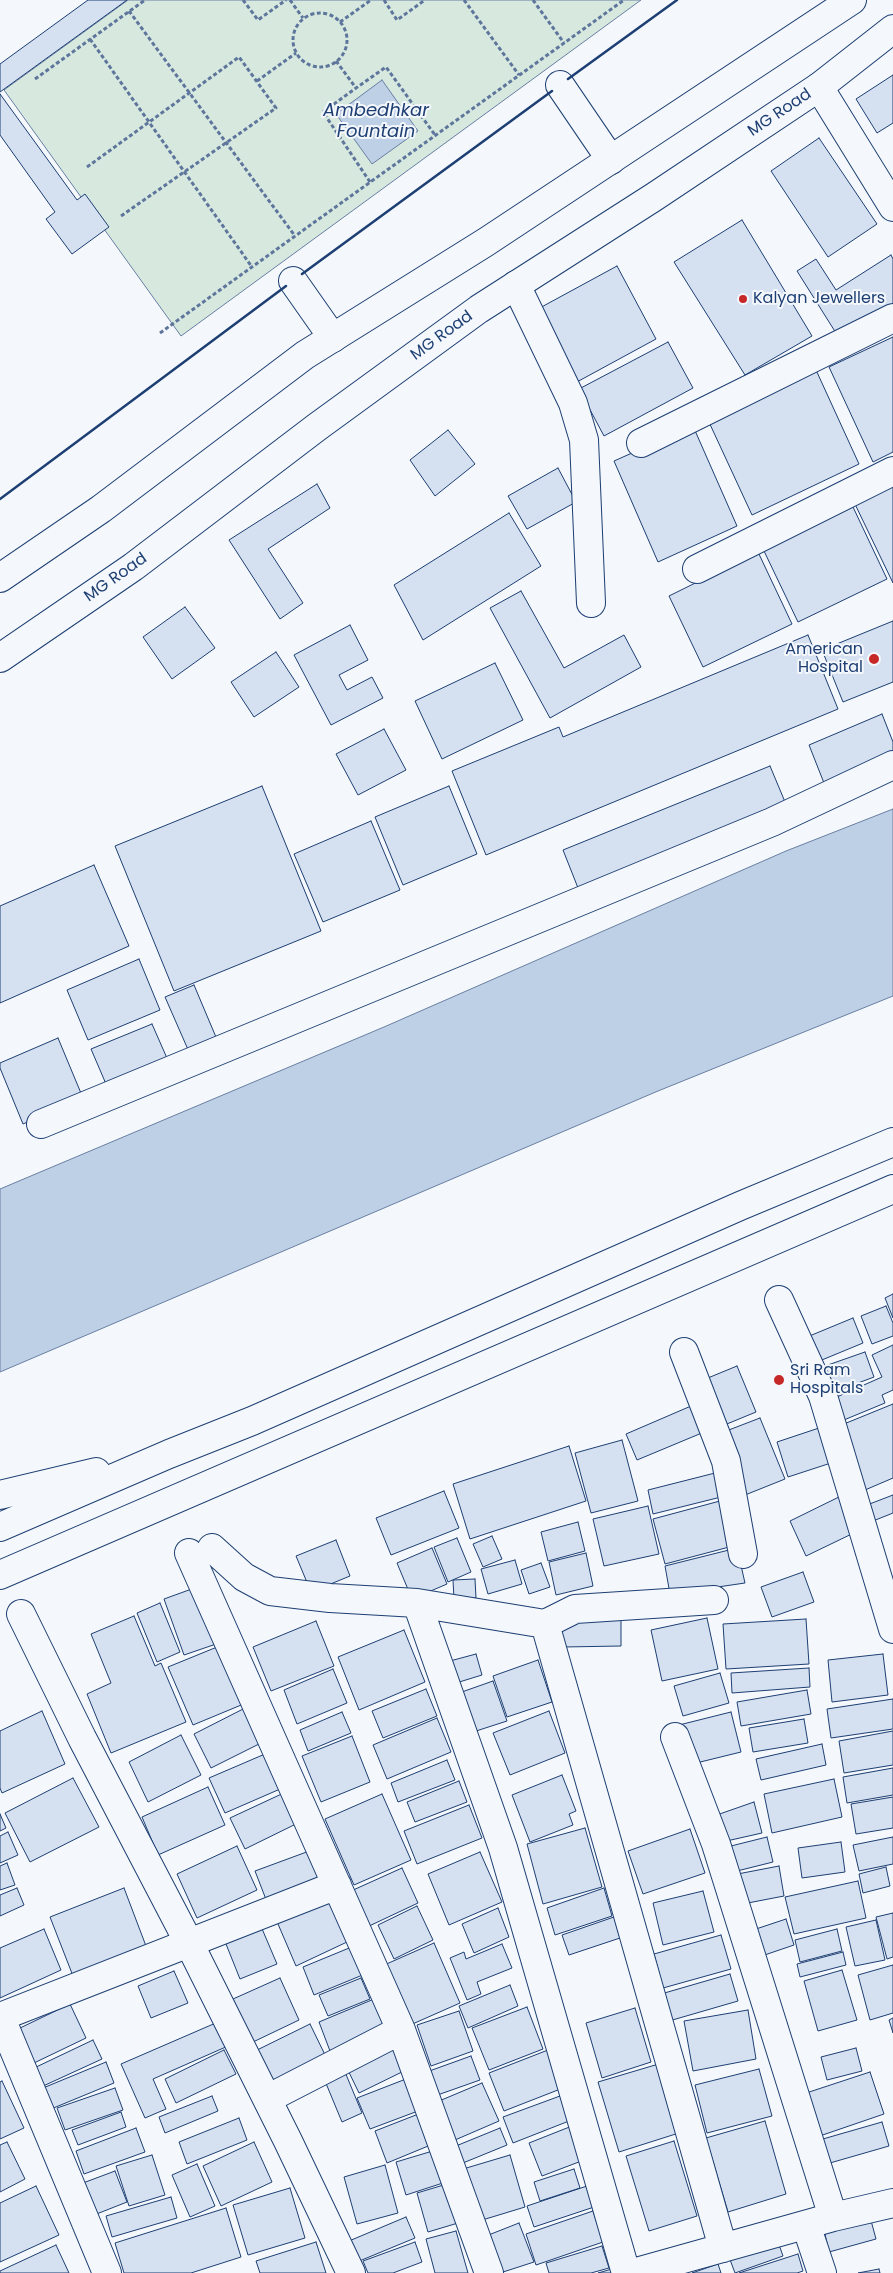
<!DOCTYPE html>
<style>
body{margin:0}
canvas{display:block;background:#f4f7fb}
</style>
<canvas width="893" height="2273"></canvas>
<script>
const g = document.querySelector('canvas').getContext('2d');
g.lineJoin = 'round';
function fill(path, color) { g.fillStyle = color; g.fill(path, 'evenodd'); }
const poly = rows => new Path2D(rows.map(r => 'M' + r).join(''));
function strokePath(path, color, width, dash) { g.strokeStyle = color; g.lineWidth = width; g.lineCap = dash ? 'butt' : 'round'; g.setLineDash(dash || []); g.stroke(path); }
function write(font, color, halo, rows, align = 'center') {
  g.font = font + ' Poppins,sans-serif'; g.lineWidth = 4; g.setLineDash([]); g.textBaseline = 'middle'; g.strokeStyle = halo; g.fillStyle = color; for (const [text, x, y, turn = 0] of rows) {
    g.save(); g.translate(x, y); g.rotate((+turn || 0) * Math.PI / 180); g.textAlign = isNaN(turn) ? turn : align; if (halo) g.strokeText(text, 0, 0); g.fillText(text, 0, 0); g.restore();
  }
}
const green = poly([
 [128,0,641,0,181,336,4,90,128,0]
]);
fill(green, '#d7e8df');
strokePath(green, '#687fa3', 1);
const water = poly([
 [382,80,418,131,372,164,336,114,382,80],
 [893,809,893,996,658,1091,0,1372,0,1189,384,1027,786,851,893,809]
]);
fill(water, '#bed0e5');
strokePath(water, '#687fa3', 1);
const building = poly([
 [88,0,127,0,0,92,0,64,88,0],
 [893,75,893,123,877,133,856,99,893,75],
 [0,94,77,200,85,194,109,227,72,254,46,219,55,212,0,135,0,94],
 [819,138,877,224,828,257,771,171,819,138],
 [742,220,812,336,745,375,674,262,742,220],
 [891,255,893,259,893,307,841,341,797,271,816,259,836,290,891,255],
 [617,266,656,339,575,383,536,310,617,266],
 [893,337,893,452,873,462,829,367,893,337],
 [668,342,693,388,604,436,579,389,668,342],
 [816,370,859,464,752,515,708,420,816,370],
 [693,426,737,526,658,562,614,461,693,426],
 [448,430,475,464,435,496,410,460,448,430],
 [558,468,576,502,527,529,508,496,558,468],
 [893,481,893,583,853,500,893,481],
 [317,484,330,508,268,549,303,603,280,619,229,540,317,484],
 [853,507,887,579,798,622,764,551,853,507],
 [509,513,541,566,423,640,394,585,509,513],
 [758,552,792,624,703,667,669,596,758,552],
 [521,591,564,668,624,635,641,667,550,718,490,608,521,591],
 [185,607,215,648,172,679,143,637,185,607],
 [893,621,893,682,843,702,822,650,893,621],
 [350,625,368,660,339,675,347,690,372,677,383,698,331,725,294,655,350,625],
 [808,635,838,709,486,855,452,771,559,727,563,737,808,635],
 [276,652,299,687,254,717,231,682,276,652],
 [495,663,523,720,442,759,415,701,495,663],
 [882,714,893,742,893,756,824,783,809,745,882,714],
 [384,729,406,770,358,795,336,754,384,729],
 [770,766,788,809,580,893,563,850,770,766],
 [262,786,321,931,174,991,115,846,262,786],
 [449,786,477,854,403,885,375,817,449,786],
 [371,821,400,890,323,922,294,854,371,821],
 [94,865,129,946,0,1003,0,906,94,865],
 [139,959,160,1010,88,1040,67,990,139,959],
 [194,985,221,1049,193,1061,165,997,194,985],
 [152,1024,170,1065,109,1091,91,1049,152,1024],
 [58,1038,83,1098,23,1124,0,1068,0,1063,58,1038],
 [893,1294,893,1318,885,1298,893,1294],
 [886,1306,893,1323,893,1336,872,1344,861,1316,886,1306],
 [853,1318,863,1343,817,1362,807,1337,853,1318],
 [893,1345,893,1390,882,1395,885,1403,839,1422,830,1400,882,1377,872,1355,893,1345],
 [865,1352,874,1377,834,1392,825,1366,865,1352],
 [737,1366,756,1412,722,1426,703,1380,737,1366],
 [698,1403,709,1430,637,1460,626,1434,698,1403],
 [893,1404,893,1478,865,1490,839,1426,893,1404],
 [760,1418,785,1479,745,1495,721,1433,760,1418],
 [822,1427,834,1462,788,1477,777,1442,822,1427],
 [622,1440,638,1501,591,1513,575,1453,622,1440],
 [569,1446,586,1501,470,1539,453,1484,569,1446],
 [723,1471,729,1495,653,1514,648,1490,723,1471],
 [444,1491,459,1528,391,1555,376,1518,444,1491],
 [843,1495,860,1530,806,1556,790,1521,843,1495],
 [893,1495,893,1513,873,1521,867,1505,893,1495],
 [720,1501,733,1546,665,1564,653,1519,720,1501],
 [648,1506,659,1554,604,1566,593,1519,648,1506],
 [578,1522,585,1551,548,1561,541,1532,578,1522],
 [492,1536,502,1559,483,1567,473,1544,492,1536],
 [457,1538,471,1572,448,1582,434,1547,457,1538],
 [336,1540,350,1576,311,1592,296,1556,336,1540],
 [432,1548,447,1584,412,1599,397,1563,432,1548],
 [737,1548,745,1583,670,1594,665,1566,737,1548],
 [586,1553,593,1586,556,1595,549,1562,586,1553],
 [515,1560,522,1584,488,1594,481,1569,515,1560],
 [541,1563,550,1587,529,1594,521,1570,541,1563],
 [803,1572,814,1602,772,1617,761,1587,803,1572],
 [475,1579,476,1598,454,1599,453,1580,475,1579],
 [200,1586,219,1643,184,1655,164,1599,200,1586],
 [160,1603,180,1652,157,1662,137,1613,160,1603],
 [621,1612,621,1646,563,1647,559,1622,621,1612],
 [134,1616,155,1666,161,1663,186,1722,111,1753,87,1694,111,1683,91,1634,134,1616],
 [707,1618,718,1669,662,1681,651,1630,707,1618],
 [806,1619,809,1664,726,1669,723,1624,806,1619],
 [316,1621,334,1666,271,1691,253,1647,316,1621],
 [404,1630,425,1682,359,1710,338,1657,404,1630],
 [222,1645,246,1703,193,1725,168,1667,222,1645],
 [476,1654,482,1675,456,1683,450,1661,476,1654],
 [883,1654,888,1695,832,1702,828,1660,883,1654],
 [538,1660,552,1702,507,1717,493,1676,538,1660],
 [809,1668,810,1687,732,1693,731,1673,809,1668],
 [333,1669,347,1703,297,1724,284,1690,333,1669],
 [720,1673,729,1703,683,1716,674,1686,720,1673],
 [493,1681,507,1721,473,1732,459,1693,493,1681],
 [426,1689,437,1716,383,1738,372,1711,426,1689],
 [807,1690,811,1714,741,1726,737,1702,807,1690],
 [893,1699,893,1729,831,1738,827,1709,893,1699],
 [251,1705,269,1739,211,1768,194,1734,251,1705],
 [42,1711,65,1764,2,1793,0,1788,0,1731,42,1711],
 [549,1711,565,1753,510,1775,493,1733,549,1711],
 [342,1712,351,1733,308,1751,300,1730,342,1712],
 [731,1712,741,1752,688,1765,679,1725,731,1712],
 [437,1718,451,1752,387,1779,373,1745,437,1718],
 [804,1719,808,1743,753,1752,749,1728,804,1719],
 [893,1731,893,1765,844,1773,839,1741,893,1731],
 [181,1735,201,1775,148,1802,129,1762,181,1735],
 [352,1736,370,1782,321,1802,302,1756,352,1736],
 [822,1744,826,1765,761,1780,756,1759,822,1744],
 [272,1751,287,1786,225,1813,209,1778,272,1751],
 [447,1760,455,1780,398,1802,391,1783,447,1760],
 [893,1768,893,1795,847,1803,843,1777,893,1768],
 [562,1775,576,1811,569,1814,573,1825,530,1842,512,1795,562,1775],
 [73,1778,99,1827,30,1862,5,1813,73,1778],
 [834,1779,842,1817,772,1833,764,1794,834,1779],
 [459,1781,467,1802,415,1822,407,1802,459,1781],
 [208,1787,225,1825,158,1855,142,1817,208,1787],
 [288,1791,302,1821,245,1849,230,1818,288,1791],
 [382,1794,411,1860,354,1885,325,1819,382,1794],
 [893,1797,893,1828,856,1834,851,1804,893,1797],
 [754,1802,762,1833,722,1842,711,1817,754,1802],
 [469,1805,482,1838,417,1864,404,1831,469,1805],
 [0,1814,6,1828,0,1831,0,1814],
 [585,1828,602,1887,543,1904,527,1844,585,1828],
 [690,1829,705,1873,643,1894,628,1851,690,1829],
 [8,1832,18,1855,0,1863,0,1836,8,1832],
 [767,1837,773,1862,717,1876,711,1851,767,1837],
 [893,1837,893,1864,859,1871,853,1845,893,1837],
 [841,1842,845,1872,802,1878,798,1848,841,1842],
 [237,1846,257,1890,197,1918,177,1874,237,1846],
 [312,1850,323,1881,267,1902,255,1871,312,1850],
 [480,1852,502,1902,449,1925,428,1874,480,1852],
 [7,1863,15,1885,0,1890,0,1866,7,1863],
 [779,1866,784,1896,727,1907,722,1877,779,1866],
 [886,1867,890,1886,863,1893,859,1874,886,1867],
 [402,1868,418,1903,367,1927,351,1891,402,1868],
 [858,1881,866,1918,794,1934,785,1897,858,1881],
 [17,1888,24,1905,0,1916,0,1895,17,1888],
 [124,1888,146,1946,73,1976,50,1917,124,1888],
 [604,1888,612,1916,555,1935,547,1908,604,1888],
 [703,1891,714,1932,663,1945,653,1903,703,1891],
 [326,1894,347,1942,296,1966,275,1917,326,1894],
 [417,1906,433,1940,394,1959,378,1925,417,1906],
 [498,1908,509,1937,474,1953,462,1924,498,1908],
 [893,1913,893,1957,887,1959,876,1917,893,1913],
 [614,1917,620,1938,569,1955,562,1935,614,1917],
 [786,1919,794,1945,744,1962,735,1936,786,1919],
 [876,1920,885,1960,855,1966,846,1927,876,1920],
 [260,1924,277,1964,240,1979,224,1939,260,1924],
 [44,1929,61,1970,0,1998,0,1948,44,1929],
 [837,1929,842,1951,800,1962,795,1940,837,1929],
 [721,1935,731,1969,663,1988,654,1954,721,1935],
 [434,1943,460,2003,408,2026,382,1966,434,1943],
 [502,1944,512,1968,477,1982,481,1994,467,2000,450,1958,464,1952,466,1959,502,1944],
 [354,1946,365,1974,314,1995,303,1967,354,1946],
 [843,1952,846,1965,800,1977,797,1964,843,1952],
 [893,1965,893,2013,870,2020,858,1975,893,1965],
 [842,1970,857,2020,818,2031,804,1981,842,1970],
 [174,1971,188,2003,151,2018,138,1986,174,1971],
 [730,1974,738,2001,669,2021,661,1994,730,1974],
 [280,1978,299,2020,253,2042,233,1999,280,1978],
 [361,1978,370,1999,328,2016,319,1995,361,1978],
 [510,1985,518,2006,468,2028,459,2006,510,1985],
 [374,1999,386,2028,330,2051,319,2022,374,1999],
 [70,2004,86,2038,34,2063,18,2029,70,2004],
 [527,2007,543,2049,489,2070,472,2028,527,2007],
 [635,2008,651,2062,602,2078,586,2023,635,2008],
 [748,2010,756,2059,693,2071,684,2021,748,2010],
 [459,2011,473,2051,431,2066,417,2025,459,2011],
 [893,2018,893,2033,889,2020,893,2018],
 [218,2022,228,2046,153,2079,166,2109,145,2118,121,2064,218,2022],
 [310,2024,328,2061,269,2090,251,2053,310,2024],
 [93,2040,102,2059,41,2087,32,2069,93,2040],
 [392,2041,406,2070,359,2093,345,2064,392,2041],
 [856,2048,862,2071,827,2080,821,2057,856,2048],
 [224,2050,236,2074,176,2103,165,2079,224,2050],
 [548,2050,563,2088,504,2111,489,2073,548,2050],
 [471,2056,480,2080,429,2098,421,2074,471,2056],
 [106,2062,114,2083,51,2109,43,2088,106,2062],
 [662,2063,682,2132,619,2152,598,2082,662,2063],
 [759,2069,772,2116,707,2133,695,2085,759,2069],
 [345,2072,362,2113,342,2122,325,2081,345,2072],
 [870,2072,884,2114,808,2140,794,2097,870,2072],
 [406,2079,418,2111,370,2129,357,2098,406,2079],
 [2,2081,24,2128,0,2139,0,2082,2,2081],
 [482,2083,499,2121,448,2143,432,2104,482,2083],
 [115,2088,123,2110,65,2130,57,2108,115,2088],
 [212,2096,218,2111,165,2133,159,2117,212,2096],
 [560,2096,569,2121,513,2143,503,2117,560,2096],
 [121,2112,126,2127,78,2145,72,2130,121,2112],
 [421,2113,433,2144,387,2163,375,2131,421,2113],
 [239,2118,247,2140,187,2164,179,2142,239,2118],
 [765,2121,786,2194,728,2212,706,2138,765,2121],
 [882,2122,889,2146,816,2167,809,2143,882,2122],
 [572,2126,584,2160,542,2176,529,2143,572,2126],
 [136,2128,145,2152,84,2174,76,2151,136,2128],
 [500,2128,507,2145,458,2165,451,2148,500,2128],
 [674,2141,697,2216,649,2231,626,2156,674,2141],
 [7,2142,25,2179,0,2192,0,2145,7,2142],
 [254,2142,272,2182,221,2206,203,2166,254,2142],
 [436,2150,446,2182,406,2195,396,2162,436,2150],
 [152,2155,165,2195,129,2206,116,2166,152,2155],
 [510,2155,525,2207,479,2221,463,2169,510,2155],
 [197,2164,215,2206,190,2217,172,2175,197,2164],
 [385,2165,398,2213,357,2224,344,2177,385,2165],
 [574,2169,580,2188,540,2201,534,2182,574,2169],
 [115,2171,127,2202,94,2215,83,2183,115,2171],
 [447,2184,458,2223,428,2232,417,2193,447,2184],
 [36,2186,59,2235,0,2262,0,2203,36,2186],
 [587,2186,594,2207,534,2227,527,2206,587,2186],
 [290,2188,305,2238,248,2255,233,2205,290,2188],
 [171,2197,177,2218,112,2237,106,2216,171,2197],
 [226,2208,241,2257,191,2273,124,2273,115,2243,226,2208],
 [593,2211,603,2242,536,2265,526,2234,593,2211],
 [869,2213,876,2239,829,2252,823,2225,869,2213],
 [406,2217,415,2238,357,2262,349,2241,406,2217],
 [519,2223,534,2262,500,2273,486,2236,519,2223],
 [456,2231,468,2273,435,2273,426,2239,456,2231],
 [777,2239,783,2256,735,2273,729,2257,777,2239],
 [316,2242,326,2273,260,2273,256,2261,316,2242],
 [415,2242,422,2262,393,2273,368,2273,363,2261,415,2242],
 [56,2245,69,2273,0,2273,0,2271,56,2245],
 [602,2246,609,2268,591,2273,549,2273,546,2263,602,2246],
 [798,2254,803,2271,797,2273,739,2273,798,2254],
 [718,2264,721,2273,692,2273,718,2264],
 [612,2269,613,2273,598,2273,612,2269],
 [879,2269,880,2273,858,2273,879,2269]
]);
fill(building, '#d5e0f0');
strokePath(building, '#1d3f73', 1);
const minor = poly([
 [560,85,611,160],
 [819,87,893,207],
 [293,281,333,338],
 [516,285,573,403,584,440,591,603],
 [641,443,893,318],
 [697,569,893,471],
 [41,1124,772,822,893,765],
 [779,1300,823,1396,893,1629],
 [684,1352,726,1461,743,1554],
 [212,1548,244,1577,270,1591,330,1598,417,1603,503,1848,626,2273],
 [189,1553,401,2030,267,2099],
 [417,1603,545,1624,723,2248],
 [21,1614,82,1738,189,1943,288,2141,351,2273],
 [545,1624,575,1609,714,1600],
 [675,1737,716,1844,833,2217],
 [0,2016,107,2273],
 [0,2017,337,1885],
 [401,2030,489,2273],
 [806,2225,822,2273],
 [633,2273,833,2217,893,2203]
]);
const major = poly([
 [0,578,101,509,305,355,486,242,852,0],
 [0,658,133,567,317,427,479,309,654,197,819,87,893,29]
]);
const highway = poly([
 [0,1495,96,1472],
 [0,1527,169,1454,252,1421,740,1206,893,1142],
 [0,1575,893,1189]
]);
strokePath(minor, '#1d3f73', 30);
strokePath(major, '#1d3f73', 30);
strokePath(highway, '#1d3f73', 30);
strokePath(poly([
 [243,0,258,20,286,0],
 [290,0,303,18],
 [384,0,397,20,425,0],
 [464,0,519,75],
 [533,0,564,43],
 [129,11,295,236],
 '293 40a27 27 0 1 1 54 0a27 27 0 1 1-54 0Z',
 [340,22,371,0],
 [90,39,252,267],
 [336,61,356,88],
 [35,79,145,0],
 [257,81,296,53],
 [87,167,239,57,276,108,121,216],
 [370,182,323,112,356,88,386,67,435,135],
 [160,333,624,0]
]), '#5e769c', 3, [4, 2.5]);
strokePath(minor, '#f4f7fb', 28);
strokePath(major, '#f4f7fb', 28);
strokePath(highway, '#f4f7fb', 28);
strokePath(poly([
 [568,79,677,0],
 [302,274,552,91],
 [0,499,286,286]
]), '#1d3f73', 2.5);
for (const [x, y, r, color] of [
 [743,299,5,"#c62828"],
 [874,659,6,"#c62828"],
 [779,1380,6,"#c62828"]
]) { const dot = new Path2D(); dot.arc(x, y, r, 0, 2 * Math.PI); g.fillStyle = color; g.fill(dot); strokePath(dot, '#f4f7fb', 2); }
write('16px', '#1d3f73', '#f4f7fb', [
 ["MG Road",780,113,-34],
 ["MG Road",442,336,-36],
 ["MG Road",116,578,-35]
]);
write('16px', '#1d3f73', '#f4f7fb', [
 ["Kalyan Jewellers",753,299],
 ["American",863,650,"right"],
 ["Hospital",863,668,"right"],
 ["Sri Ram",790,1371],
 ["Hospitals",790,1389]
], 'left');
write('italic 18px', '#1d3f73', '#f4f7fb', [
 ["Ambedhkar",376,111],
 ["Fountain",376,132]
]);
</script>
